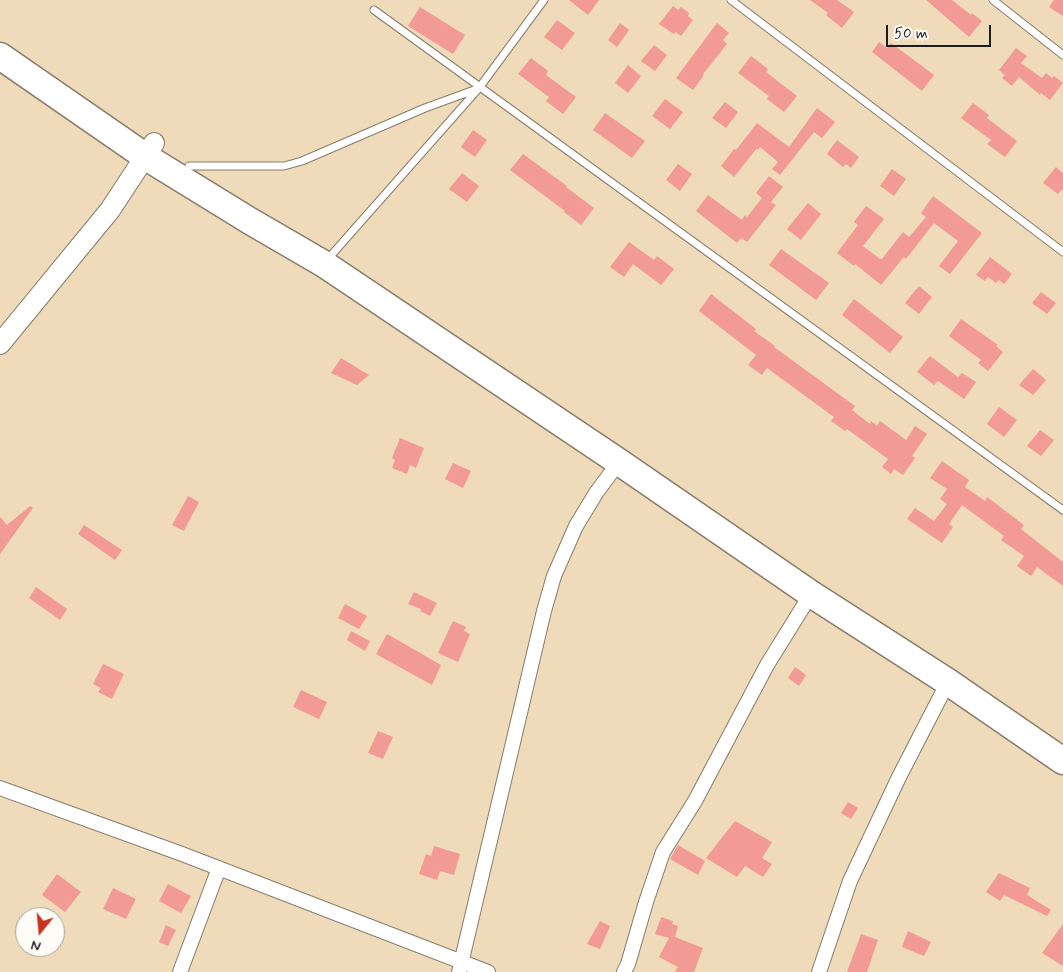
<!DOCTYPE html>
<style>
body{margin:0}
#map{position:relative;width:1063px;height:972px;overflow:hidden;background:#efdbb9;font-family:Mynerve,sans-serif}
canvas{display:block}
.north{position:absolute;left:15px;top:907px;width:50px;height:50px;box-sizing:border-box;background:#fdfcf7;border:1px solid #a3a29f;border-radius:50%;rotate:197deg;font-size:14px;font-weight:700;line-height:20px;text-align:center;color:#1c1c1c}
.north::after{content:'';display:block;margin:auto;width:18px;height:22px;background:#c8321e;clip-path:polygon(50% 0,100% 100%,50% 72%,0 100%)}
.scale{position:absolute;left:886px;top:25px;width:105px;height:22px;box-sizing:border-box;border:2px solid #1c1c1c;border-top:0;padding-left:6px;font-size:15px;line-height:18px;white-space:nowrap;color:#1c1c1c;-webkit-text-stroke:4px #fdfcf7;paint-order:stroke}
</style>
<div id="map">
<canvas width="1063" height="972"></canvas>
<div class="north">N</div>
<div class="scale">50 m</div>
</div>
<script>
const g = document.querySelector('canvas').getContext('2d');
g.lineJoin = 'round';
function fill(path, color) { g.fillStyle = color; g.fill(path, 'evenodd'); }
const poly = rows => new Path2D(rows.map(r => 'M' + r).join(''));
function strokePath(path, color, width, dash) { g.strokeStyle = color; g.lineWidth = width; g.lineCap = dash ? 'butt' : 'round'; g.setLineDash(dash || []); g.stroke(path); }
fill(poly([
 [569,0,599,0,588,15],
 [810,0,837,0,854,12,842,28,826,15,828,13],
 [926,0,952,0,971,15,972,13,982,21,969,37],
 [1054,0,1063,0,1063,16,1049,7],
 [673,6,678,10,681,7,689,13,688,16,693,20,681,36,676,32,674,34,659,24],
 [420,7,465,35,453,54,408,26],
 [557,20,575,33,562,50,544,37],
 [620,23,629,30,617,47,608,40],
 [717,23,729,33,723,40,727,44,703,74,704,75,693,90,676,78],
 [879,42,887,48,891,43,934,75,922,91,872,52],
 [654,45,667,55,655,71,641,61],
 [1016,48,1027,56,1021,63,1042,78,1046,73,1052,78,1054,76,1063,83,1050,100,1041,93,1040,95,1019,77,1012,86,1002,78,1005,75,999,70],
 [751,56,768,69,766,72,797,96,784,112,767,99,769,96,738,73],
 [531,58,548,71,546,75,576,97,563,114,546,101,549,97,518,74],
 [628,65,641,76,628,93,615,83],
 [665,99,683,112,670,129,652,116],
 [725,102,738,112,726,128,712,118],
 [973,103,989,115,987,118,1017,141,1005,157,987,144,991,140,961,118],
 [817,108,835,122,822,138,814,132,780,175,772,169,778,162,760,147,758,150,757,148,734,177,721,166,734,149,736,150,757,123,789,147],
 [605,113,645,141,632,158,593,130],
 [473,130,487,140,475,157,461,147],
 [837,140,859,157,851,168,846,164,843,167,827,154],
 [523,154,567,186,566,187,594,208,581,225,564,212,565,211,510,170],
 [678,164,692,174,680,191,666,180],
 [1056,167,1063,173,1063,189,1058,194,1043,183],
 [892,169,906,179,894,196,880,186],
 [462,173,479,186,467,202,449,189],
 [769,176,783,187,771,202,776,205,747,242,741,238,737,243,696,211,708,195,742,220,745,215,747,217,762,198,756,193],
 [933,196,982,233,950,274,939,266,958,241,934,223,906,259,904,257,881,285,855,264,854,266,837,253,858,225,854,222,866,206,884,219,863,246,880,259,881,258,882,259,903,232,909,237,926,217,921,213],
 [808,203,821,214,801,240,787,229],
 [629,242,654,260,657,256,674,269,661,285,633,264,624,277,610,267],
 [781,249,829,283,816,300,769,265],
 [990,257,1012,274,1004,284,999,280,996,283,988,277,985,281,976,275],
 [919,286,932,297,919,314,905,303],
 [1041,292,1056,303,1047,314,1032,303],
 [711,294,756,329,754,331,775,346,774,347,855,406,852,410,870,424,871,421,877,426,880,421,906,440,915,426,927,434,912,456,915,458,903,475,894,469,891,474,882,467,888,459,847,429,845,431,831,421,834,417,767,368,762,375,748,365,756,355,699,311],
 [854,299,903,337,890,353,842,315],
 [961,319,998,345,996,346,1003,352,988,371,978,363,981,360,949,336],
 [930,356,958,377,962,373,976,382,964,399,938,381,934,385,917,372],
 [341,358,369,375,357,385,331,373],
 [1033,369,1046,380,1033,395,1019,385],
 [999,407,1017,420,1004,437,987,424],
 [1040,430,1054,440,1041,456,1027,446],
 [400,438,424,448,416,468,410,465,407,474,392,468,395,460,392,458],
 [942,461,969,480,965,487,985,501,987,497,1024,525,1021,529,1063,562,1063,586,1037,567,1031,576,1017,566,1024,556,1001,540,1004,536,962,505,949,524,953,527,942,543,907,519,915,508,934,521,947,504,940,499,947,489,930,478],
 [453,463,471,471,463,488,445,479],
 [188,496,199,502,184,531,172,525],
 [30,506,33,508,0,554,0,517,7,525],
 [84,525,122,550,115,560,78,534],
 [36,587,67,609,60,620,29,598],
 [414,592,437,603,430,616,420,611,421,609,408,604],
 [345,604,367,616,359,629,338,618],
 [453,621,466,627,464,631,470,634,458,662,438,653],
 [351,631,370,641,365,651,347,640],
 [387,634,441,665,432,685,376,654],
 [103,664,124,674,112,699,98,692,101,688,93,684],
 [795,667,806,675,799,686,788,678],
 [301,690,327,702,319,719,293,707],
 [378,731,393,737,383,759,368,753],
 [848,802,858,808,851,819,841,813],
 [735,821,772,842,762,858,772,864,763,877,745,866,737,877,706,858],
 [678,845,705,861,698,875,670,859],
 [434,846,460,854,454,875,440,871,437,880,419,874,426,854,431,856],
 [999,873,1030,888,1027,895,1051,910,1047,916,1004,895,1000,901,986,892],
 [57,874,81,892,65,912,42,895],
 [168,884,191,896,181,913,159,901],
 [113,888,136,899,126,919,103,909],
 [661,917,673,921,672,924,678,926,675,937,703,948,694,972,675,972,678,967,659,957,669,938,655,934],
 [600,921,610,926,600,949,587,944],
 [1063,924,1063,966,1042,953],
 [166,925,176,930,168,946,159,942],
 [908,931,931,942,924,956,902,947],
 [861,934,878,940,867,972,847,972]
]), '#f29a94');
const lane = poly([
 [731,0,1063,252],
 [993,0,1063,55],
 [374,10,1063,510],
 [189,166,284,166,302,161,425,108,477,89],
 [327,260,479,88,544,0]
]);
const street = poly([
 [0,788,182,854,488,972],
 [180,972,219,868],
 [459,972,544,611,554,576,576,526,596,493,619,462],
 [624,972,628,964,646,902,663,852,695,801,767,665,811,594],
 [819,972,850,881,899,777,948,682]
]);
const secondary = poly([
 [0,344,110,210,154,143]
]);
const highway = poly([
 [0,56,146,157,250,221,324,264,619,462,811,594,948,682,1063,761]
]);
strokePath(lane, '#867c6a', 9);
strokePath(street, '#867c6a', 16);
strokePath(secondary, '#867c6a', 22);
strokePath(highway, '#867c6a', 29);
strokePath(lane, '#fff', 7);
strokePath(street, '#fff', 14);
strokePath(secondary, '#fff', 20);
strokePath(highway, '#fff', 26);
</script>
